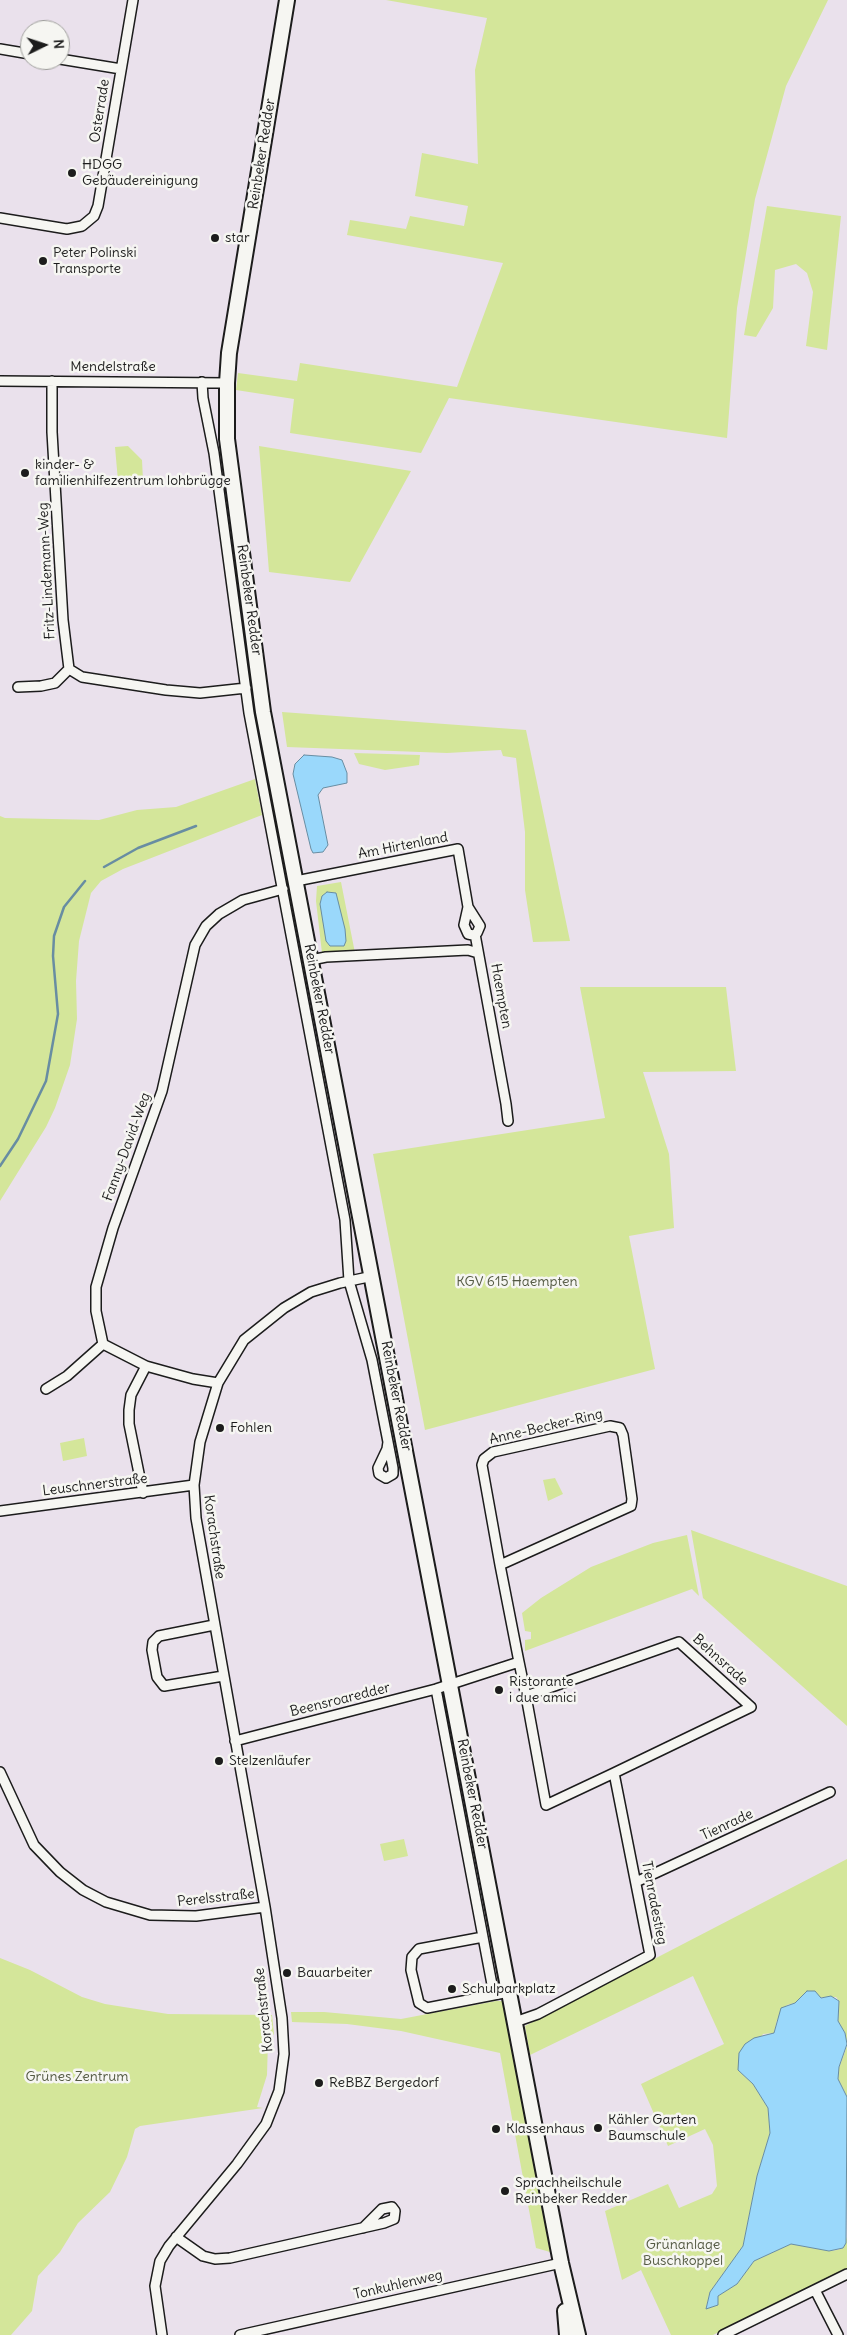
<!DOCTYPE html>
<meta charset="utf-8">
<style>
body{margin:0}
#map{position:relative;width:847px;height:2335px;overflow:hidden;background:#eae1ec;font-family:Delius,sans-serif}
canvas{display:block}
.north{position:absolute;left:20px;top:20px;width:50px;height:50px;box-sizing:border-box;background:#f6f6f2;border:1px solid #9f9f9c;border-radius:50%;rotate:86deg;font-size:14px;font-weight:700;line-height:20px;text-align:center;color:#1c1c1c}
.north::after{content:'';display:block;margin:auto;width:18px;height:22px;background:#1c1c1c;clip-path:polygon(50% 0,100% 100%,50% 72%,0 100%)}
</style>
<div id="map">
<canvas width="847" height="2335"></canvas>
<div class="north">N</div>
</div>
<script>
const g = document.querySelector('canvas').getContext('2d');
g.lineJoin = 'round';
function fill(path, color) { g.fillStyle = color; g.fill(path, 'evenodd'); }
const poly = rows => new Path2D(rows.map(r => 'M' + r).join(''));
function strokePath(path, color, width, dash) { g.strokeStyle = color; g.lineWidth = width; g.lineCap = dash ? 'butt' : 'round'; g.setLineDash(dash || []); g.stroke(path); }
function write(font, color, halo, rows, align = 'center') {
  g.font = font + ' Delius,sans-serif'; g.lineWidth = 5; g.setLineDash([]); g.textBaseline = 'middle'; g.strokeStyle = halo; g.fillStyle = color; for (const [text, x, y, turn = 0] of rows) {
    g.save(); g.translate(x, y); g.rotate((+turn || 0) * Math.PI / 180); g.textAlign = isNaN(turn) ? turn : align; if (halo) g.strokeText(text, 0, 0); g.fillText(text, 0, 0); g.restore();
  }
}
fill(poly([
 [386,0,828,0,786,86,755,199,737,308,727,438,449,398,421,453,290,433,294,399,236,390,238,373,297,381,300,363,457,387,503,263,347,235,350,220,406,229,410,216,464,226,468,206,415,196,422,153,478,164,475,70,487,18],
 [767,206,841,216,827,350,806,346,813,292,807,273,796,264,775,270,773,308,756,337,744,335],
 [128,446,142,460,143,480,118,481,115,447],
 [259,446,411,471,350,582,269,572],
 [282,712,526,730,570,941,533,942,525,890,525,832,516,758,503,756,501,750,447,753,287,747],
 [354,753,420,755,419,765,385,770,359,764],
 [255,779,262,815,123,869,101,881,91,893,79,941,76,981,77,1019,70,1065,55,1108,46,1127,0,1201,0,816,5,818,99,820,137,810,176,807],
 [341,882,355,953,349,950,322,953,316,901,317,886],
 [580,987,726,987,736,1071,643,1072,669,1154,674,1228,629,1236,655,1369,425,1430,373,1154,605,1118],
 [84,1438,87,1456,63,1461,60,1443],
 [555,1478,563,1494,548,1501,543,1480],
 [691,1530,847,1586,847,1726,703,1598],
 [687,1535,699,1596,692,1589,525,1651,525,1640,531,1639,531,1632,525,1631,522,1613,541,1598,591,1567,653,1543],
 [404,1839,408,1856,384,1861,380,1844],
 [847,1859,847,2044,845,2033,838,2021,839,2001,836,1997,802,1998,795,2003,787,2005,777,2020,774,2033,763,2034,738,2070,753,2084,768,2108,770,2133,757,2176,743,2246,710,2292,706,2308,718,2305,718,2296,737,2284,754,2261,791,2244,829,2251,837,2250,843,2248,847,2237,847,2269,713,2335,671,2335,641,2270,622,2280,605,2211,668,2184,679,2208,712,2194,717,2186,713,2145,705,2129,668,2146,641,2084,724,2044,693,1976,530,2055,525,2026],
 [0,1958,30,1970,82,1997,105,2004,168,2014,272,2015,274,2034,268,2041,267,2075,257,2107,263,2108,140,2126,135,2129,127,2157,110,2192,78,2223,60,2252,38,2276,32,2311,11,2335,0,2335],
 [496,2001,504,2001,550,2252,536,2248,500,2053,401,2031,347,2024,292,2022,291,2012,324,2012,401,2019],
 [847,2046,847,2097,838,2079,839,2068]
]), '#d4e69a');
const water = poly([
 [304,755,332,757,342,760,347,773,347,783,323,788,318,795,328,845,323,852,313,853,311,849,293,774,295,764,304,755],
 [327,892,336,893,345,929,346,941,344,946,330,946,326,941,320,904,322,896,327,892],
 [807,1991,815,1991,821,1998,831,1996,839,2001,838,2021,845,2033,847,2044,839,2067,838,2079,847,2097,846,2243,843,2248,829,2251,791,2244,754,2261,737,2284,718,2296,718,2305,706,2309,710,2292,743,2246,757,2176,770,2133,768,2108,753,2084,738,2070,739,2053,745,2044,754,2038,774,2033,781,2008,795,2003,807,1991]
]);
fill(water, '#9ad8fb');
strokePath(water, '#688da2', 1);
strokePath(poly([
 [104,867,138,848,196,826],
 [0,1166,18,1139,46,1081,58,1014,53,956,54,936,64,907,85,881]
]), '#688da2', 2.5);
const street = poly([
 [0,49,30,54],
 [60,59,121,69],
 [0,218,67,229,82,226,94,216,98,206,133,0],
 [0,381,227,383],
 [52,381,52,432,63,620,69,669,82,677,166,690,200,693,246,688],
 [202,382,203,398,214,453,249,713,345,1220,349,1281,372,1360,388,1442,393,1468,393,1474,386,1478,379,1474,378,1468,387,1449,388,1442],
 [18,687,41,686,55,683,69,669],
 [296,881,458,849,468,907,464,925,468,934,473,935,477,933,480,926,468,907],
 [475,934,506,1104,508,1121],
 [311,960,326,957,468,950,478,953],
 [218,1383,193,1379,146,1366,103,1344,96,1311,96,1287,113,1228,162,1091,195,945,206,926,219,914,243,900,283,889],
 [46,1389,67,1376,103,1344],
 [143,1493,129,1424,129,1410,131,1395,146,1366],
 [0,1511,194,1485],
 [500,1565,631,1506,632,1499,627,1463,623,1435,620,1428,610,1426,493,1452,484,1459,482,1465,500,1565,519,1662],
 [214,1625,159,1636,153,1642,152,1650,157,1677,164,1686,223,1676],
 [436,1689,494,1995],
 [235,1741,436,1689,519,1662,526,1696],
 [0,1772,34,1845,60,1872,83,1890,106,1902,150,1915,196,1916,265,1907],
 [636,1882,830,1792],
 [483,1937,419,1949,412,1957,411,1970,419,2003,427,2008,509,1992],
 [515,2022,538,2014,650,1955,614,1773,751,1707,679,1642,526,1696,546,1805,614,1773],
 [176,2237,203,2256,215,2259,230,2258,384,2223,394,2219,395,2211,392,2207,382,2209,363,2228],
 [815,2290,838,2335],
 [162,2335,155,2286,160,2261,169,2246,237,2164,266,2124,279,2091,284,2054,282,2018,265,1907,196,1518,194,1485,200,1442,218,1383,244,1340,284,1308,311,1292,340,1283,373,1276],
 [240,2335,561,2263],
 [723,2335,847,2274]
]);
const secondary = poly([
 [287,0,229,353,227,383,227,439,263,712,561,2263,578,2335],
 [565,2311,567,2335]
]);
strokePath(street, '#1c1c1c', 12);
strokePath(secondary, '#1c1c1c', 18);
strokePath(street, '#f6f6f2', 9);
strokePath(secondary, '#f6f6f2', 14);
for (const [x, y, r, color] of [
 [72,173,5,"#1c1c1c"],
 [215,238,5,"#1c1c1c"],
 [43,261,5,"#1c1c1c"],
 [25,473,5,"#1c1c1c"],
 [220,1428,5,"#1c1c1c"],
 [499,1690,5,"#1c1c1c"],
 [219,1761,5,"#1c1c1c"],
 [287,1973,5,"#1c1c1c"],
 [452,1989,5,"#1c1c1c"],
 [319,2083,5,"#1c1c1c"],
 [598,2128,5,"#1c1c1c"],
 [496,2129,5,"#1c1c1c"],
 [505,2191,5,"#1c1c1c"]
]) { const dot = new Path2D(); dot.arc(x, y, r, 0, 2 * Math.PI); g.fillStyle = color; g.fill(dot); strokePath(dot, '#f6f6f2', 2); }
write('14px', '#1c1c1c', '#f6f6f2', [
 ["Osterrade",100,111,-81],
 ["Reinbeker Redder",262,154,-81],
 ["Mendelstraße",113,367],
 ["Fritz-Lindemann-Weg",47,571,-93],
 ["Reinbeker Redder",249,600,82],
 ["Am Hirtenland",403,846,-11],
 ["Haempten",501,996,80],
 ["Reinbeker Redder",319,999,79],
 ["Fanny-David-Weg",127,1147,-70],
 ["Reinbeker Redder",396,1396,79],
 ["Anne-Becker-Ring",546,1427,-13],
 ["Leuschnerstraße",95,1485,-7],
 ["Korachstraße",214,1537,82],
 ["Behnsrade",720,1660,42],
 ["Beensroaredder",340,1700,-14],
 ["Reinbeker Redder",472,1794,79],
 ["Tienrade",727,1825,-25],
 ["Perelsstraße",216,1898,-6],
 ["Tienradestieg",654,1903,79],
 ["Korachstraße",264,2010,-96],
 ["Tonkuhlenweg",398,2285,-13]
]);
write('14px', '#1c1c1c', '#f6f6f2', [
 ["HDGG",82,165],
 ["Gebäudereinigung",82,181],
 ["star",225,238],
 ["Peter Polinski",53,253],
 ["Transporte",53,269],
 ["kinder- &",35,465],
 ["familienhilfezentrum lohbrügge",35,481],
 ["Fohlen",230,1428],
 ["Ristorante",509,1682],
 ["i due amici",509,1698],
 ["Stelzenläufer",229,1761],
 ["Bauarbeiter",297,1973],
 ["Schulparkplatz",462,1989],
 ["ReBBZ Bergedorf",329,2083],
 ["Kähler Garten",608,2120],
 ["Baumschule",608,2136],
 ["Klassenhaus",506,2129],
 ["Sprachheilschule",515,2183],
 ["Reinbeker Redder",515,2199]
], 'left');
write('14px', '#535942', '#f6f6f2', [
 ["KGV 615 Haempten",517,1282],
 ["Grünes Zentrum",77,2077],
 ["Grünanlage",683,2245],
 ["Buschkoppel",683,2261]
]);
</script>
